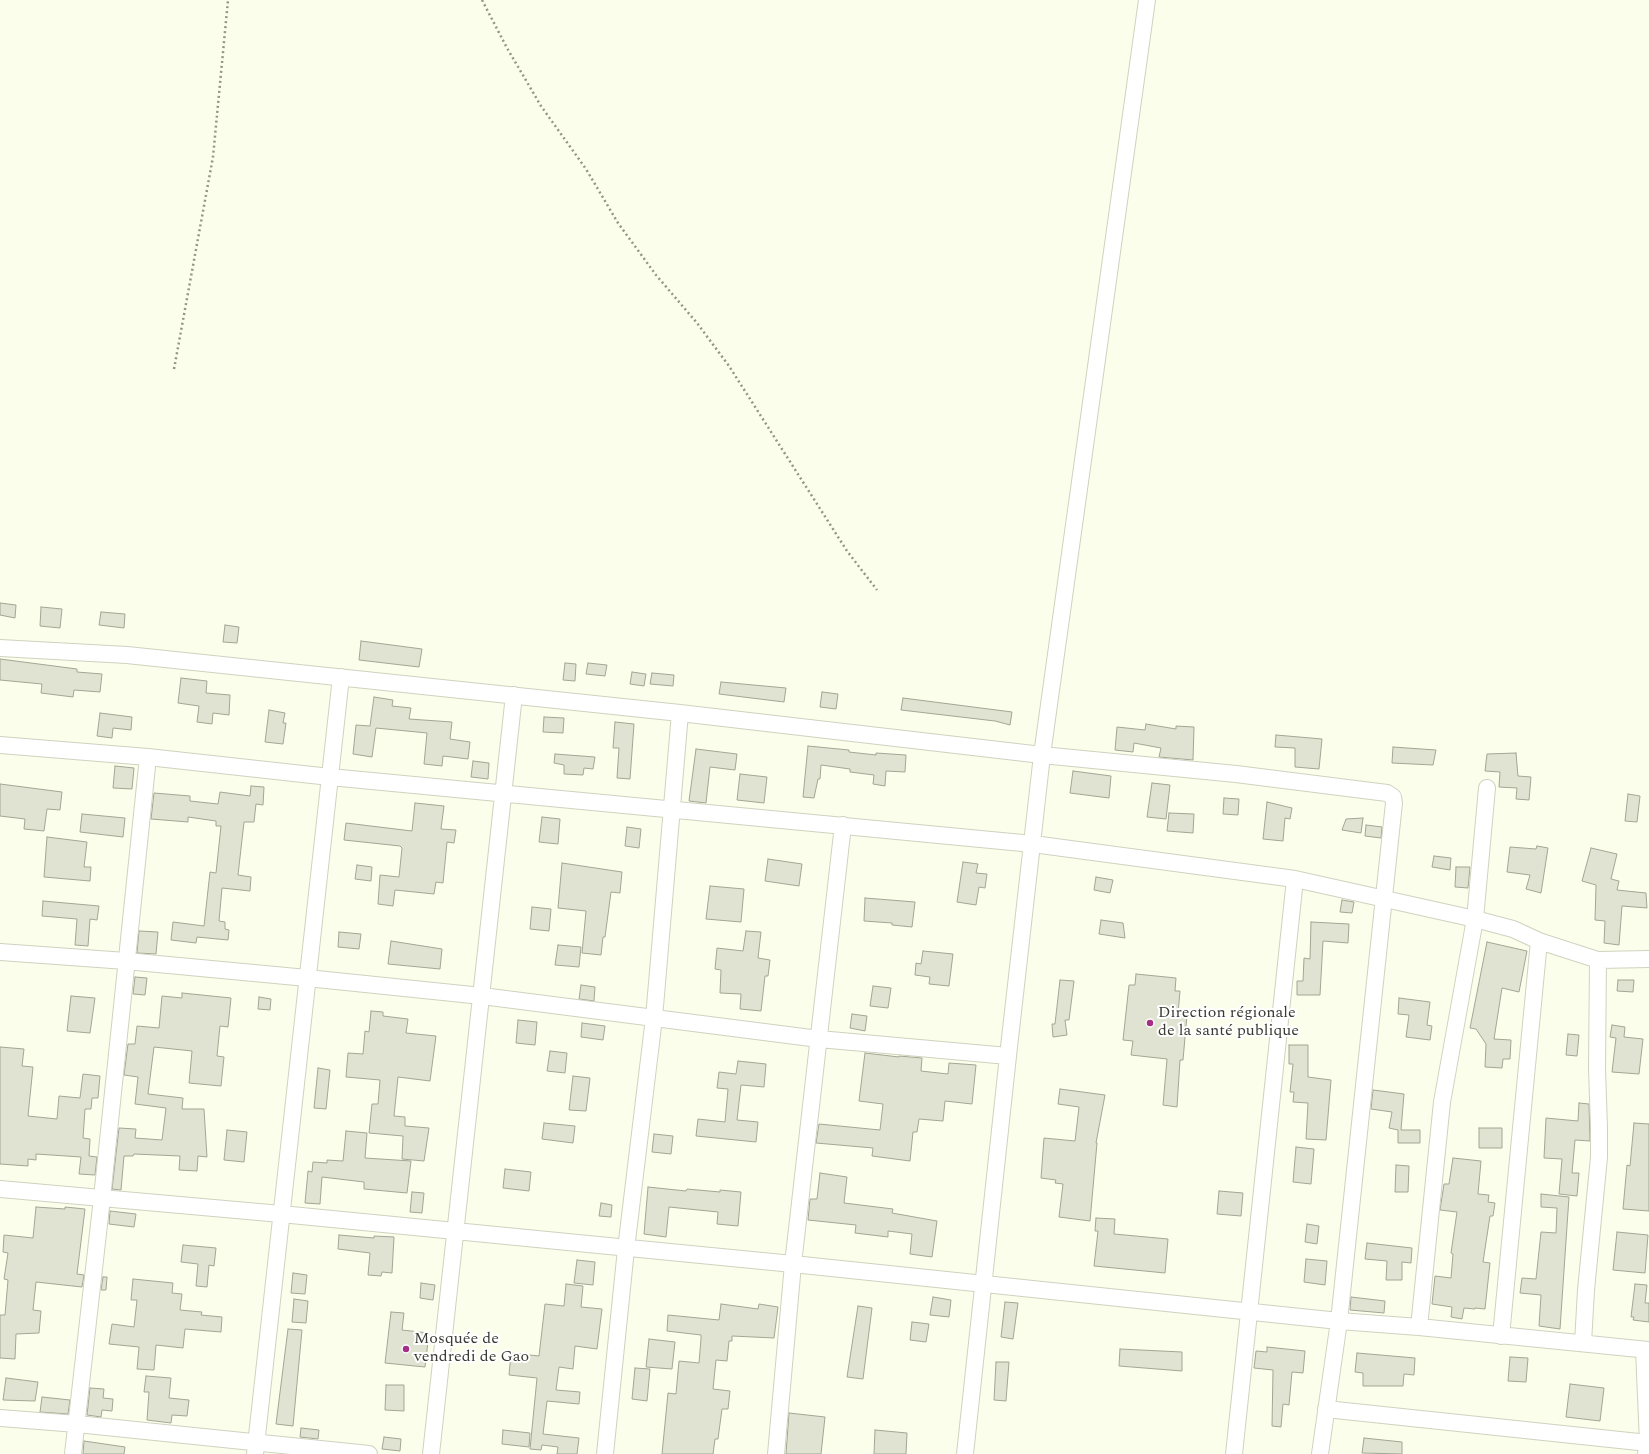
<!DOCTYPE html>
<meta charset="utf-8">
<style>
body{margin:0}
canvas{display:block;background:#fbfeeb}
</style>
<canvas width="1649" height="1454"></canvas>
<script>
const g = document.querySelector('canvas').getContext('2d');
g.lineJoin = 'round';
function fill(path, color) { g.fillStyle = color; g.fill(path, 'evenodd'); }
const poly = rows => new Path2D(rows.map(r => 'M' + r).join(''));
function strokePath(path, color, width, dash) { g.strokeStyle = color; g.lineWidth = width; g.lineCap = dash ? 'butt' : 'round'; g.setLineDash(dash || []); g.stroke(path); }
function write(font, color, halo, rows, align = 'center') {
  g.font = font + ' Spectral,serif'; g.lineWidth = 4; g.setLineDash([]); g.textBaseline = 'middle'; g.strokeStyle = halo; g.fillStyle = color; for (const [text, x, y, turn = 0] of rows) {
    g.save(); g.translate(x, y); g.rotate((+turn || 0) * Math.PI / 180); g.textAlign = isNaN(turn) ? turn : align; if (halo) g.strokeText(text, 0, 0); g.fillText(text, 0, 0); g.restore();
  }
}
const building = poly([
 [0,603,16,605,15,618,0,615,0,603],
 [41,607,62,609,60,628,40,626,41,607],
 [101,612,125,614,124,628,99,625,101,612],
 [225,625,239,627,237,643,223,642,225,625],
 [361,641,422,649,419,667,359,660,361,641],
 [0,659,77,669,77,672,102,674,100,692,74,690,73,697,41,693,42,684,0,680,0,659],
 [565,663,576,664,575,681,563,680,565,663],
 [588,663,607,665,605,676,586,674,588,663],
 [632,672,646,674,644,686,630,684,632,672],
 [652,673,674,675,673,686,650,684,652,673],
 [181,678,207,681,206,693,230,695,229,715,213,713,212,724,197,722,199,706,178,703,181,678],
 [721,682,786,688,784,702,719,694,721,682],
 [822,692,838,694,836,709,820,707,822,692],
 [374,697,393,700,392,706,411,708,409,719,452,722,450,739,470,742,468,759,443,756,442,766,424,764,427,733,376,728,372,757,353,754,356,725,370,726,374,697],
 [903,698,1012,712,1010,725,995,721,901,710,903,698],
 [269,710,285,713,283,723,286,723,283,744,265,742,269,710],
 [100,713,132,717,131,730,113,728,112,738,97,736,100,713],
 [544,717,564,718,563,733,543,732,544,717],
 [615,722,634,724,630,779,617,778,619,748,613,748,615,722],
 [1146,724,1176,729,1176,726,1194,727,1193,760,1159,757,1161,748,1134,743,1133,752,1115,750,1117,727,1145,730,1146,724],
 [1276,735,1322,739,1319,769,1295,767,1295,748,1275,747,1276,735],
 [808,746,849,750,849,752,876,755,876,753,906,755,905,772,886,771,885,786,873,784,874,775,850,772,850,769,821,765,820,779,818,779,814,798,803,797,808,746],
 [1393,747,1436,750,1433,765,1392,763,1393,747],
 [696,749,737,754,735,770,710,767,706,803,689,801,696,749],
 [1516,753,1518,776,1531,777,1529,800,1516,799,1517,788,1499,787,1500,772,1485,771,1487,754,1516,753],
 [555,754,595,757,593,769,584,768,583,775,564,774,564,765,554,763,555,754],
 [473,761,489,763,488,779,471,777,473,761],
 [115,766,134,768,132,789,113,788,115,766],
 [1073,771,1111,776,1109,798,1070,793,1073,771],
 [740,774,767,777,764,803,737,800,740,774],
 [1152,783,1170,785,1166,819,1147,817,1152,783],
 [0,784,62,792,60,810,47,809,44,831,24,829,25,819,0,816,0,784],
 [251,786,264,787,263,805,256,804,254,822,244,822,238,875,251,877,250,891,222,888,219,921,225,922,225,929,229,930,228,940,197,937,196,943,171,940,173,922,204,926,210,872,216,873,221,826,216,826,216,821,188,817,188,822,151,819,154,793,190,796,190,801,218,804,220,792,250,796,251,786],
 [1628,794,1640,796,1637,822,1625,821,1628,794],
 [1224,798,1239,799,1238,815,1223,814,1224,798],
 [1267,802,1292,808,1290,819,1285,818,1283,841,1263,839,1267,802],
 [415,803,444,806,441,829,456,830,454,843,447,842,443,883,436,882,434,894,395,890,393,906,378,904,380,875,399,877,402,848,400,846,344,840,346,823,412,831,415,803],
 [1169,813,1194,814,1193,833,1167,831,1169,813],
 [82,814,125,818,123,837,80,832,82,814],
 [542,817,560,819,558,844,539,842,542,817],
 [1363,818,1361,833,1342,830,1346,819,1363,818],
 [1366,825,1382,827,1381,838,1365,836,1366,825],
 [627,827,641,829,639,848,625,846,627,827],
 [47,837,87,842,84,867,91,867,90,881,44,877,47,837],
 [1537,846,1548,848,1541,893,1526,889,1530,875,1507,872,1510,847,1536,849,1537,846],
 [1591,848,1617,854,1611,879,1619,881,1617,890,1646,893,1647,908,1622,906,1619,945,1604,943,1605,921,1595,920,1596,885,1582,881,1591,848],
 [1434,856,1451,858,1450,870,1432,867,1434,856],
 [768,859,802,864,799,886,765,881,768,859],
 [963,862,978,864,976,873,987,874,985,888,979,887,976,905,957,902,963,862],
 [562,863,622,872,620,893,611,892,605,937,603,937,601,955,582,953,586,911,558,908,562,863],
 [357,865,372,867,371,881,355,879,357,865],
 [1456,867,1470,867,1468,888,1455,887,1456,867],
 [1096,877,1113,880,1110,893,1094,890,1096,877],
 [710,886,744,889,741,922,706,919,710,886],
 [865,898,915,902,912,927,892,925,892,923,864,921,865,898],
 [1342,900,1354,902,1352,913,1340,912,1342,900],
 [43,901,99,906,97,920,90,919,88,946,75,945,77,919,42,916,43,901],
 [532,907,551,909,549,931,530,929,532,907],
 [1101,920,1123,923,1125,938,1099,934,1101,920],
 [1311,922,1349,924,1348,943,1323,941,1320,995,1297,995,1297,981,1303,981,1304,958,1310,959,1311,922],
 [139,931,158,932,156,954,137,953,139,931],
 [746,931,761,932,758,958,770,960,768,976,765,976,761,1011,740,1009,741,994,720,993,721,970,715,969,717,948,743,951,746,931],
 [339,932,361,934,359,949,338,947,339,932],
 [391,941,442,949,440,969,388,964,391,941],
 [1487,942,1527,951,1519,992,1502,988,1494,1039,1511,1040,1510,1059,1503,1059,1502,1068,1485,1067,1486,1044,1476,1029,1470,1028,1487,942],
 [558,945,581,947,579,967,555,965,558,945],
 [923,951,953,954,949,986,929,984,930,977,915,975,916,963,921,964,923,951],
 [1136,974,1176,978,1175,991,1180,991,1178,1014,1187,1015,1183,1060,1180,1060,1177,1107,1163,1105,1167,1059,1131,1055,1133,1041,1123,1040,1129,985,1135,985,1136,974],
 [135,977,147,978,145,995,133,994,135,977],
 [1060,980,1074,981,1069,1020,1065,1020,1067,1035,1053,1037,1052,1024,1055,1024,1060,980],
 [1618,980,1634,980,1633,992,1617,991,1618,980],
 [581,985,595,987,594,1001,579,999,581,985],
 [873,986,891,988,888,1008,870,1006,873,986],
 [182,993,231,998,228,1027,220,1026,217,1056,224,1057,221,1086,189,1083,192,1051,154,1047,148,1094,183,1098,182,1109,204,1109,207,1157,198,1156,197,1171,179,1170,180,1156,134,1154,133,1156,124,1156,121,1190,112,1189,119,1128,136,1129,135,1138,162,1140,166,1108,135,1104,138,1077,124,1075,128,1044,135,1044,137,1026,159,1028,162,996,182,998,182,993],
 [71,996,95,998,90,1033,67,1031,71,996],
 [259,997,271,999,270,1010,258,1009,259,997],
 [1399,998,1430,1002,1427,1025,1432,1026,1430,1040,1406,1037,1409,1015,1398,1014,1399,998],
 [371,1011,383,1012,383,1016,408,1019,406,1033,436,1036,430,1081,398,1077,394,1116,405,1117,405,1126,429,1128,424,1161,402,1159,403,1136,369,1133,372,1104,378,1104,380,1080,346,1077,348,1053,363,1054,365,1031,369,1032,371,1011],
 [852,1014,867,1016,865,1031,850,1028,852,1014],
 [518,1020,537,1022,535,1045,516,1043,518,1020],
 [582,1023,605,1026,603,1040,581,1037,582,1023],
 [1612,1025,1625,1027,1624,1037,1643,1039,1639,1074,1612,1072,1616,1038,1610,1037,1612,1025],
 [1568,1034,1579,1035,1577,1056,1566,1055,1568,1034],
 [1289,1045,1308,1045,1308,1077,1331,1080,1326,1140,1306,1139,1308,1103,1293,1102,1294,1092,1290,1092,1293,1064,1289,1064,1289,1045],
 [0,1047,24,1049,22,1066,33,1067,28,1116,57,1119,59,1096,80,1098,83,1074,100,1076,98,1098,92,1098,91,1109,85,1109,83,1138,90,1139,89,1156,97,1157,95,1175,79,1174,81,1157,36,1154,36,1160,28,1159,28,1166,0,1164,0,1047],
 [550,1051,567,1053,565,1073,547,1071,550,1051],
 [865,1053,899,1057,899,1056,922,1058,921,1071,948,1074,949,1063,976,1065,972,1104,945,1101,943,1121,919,1119,917,1132,913,1132,910,1161,872,1156,873,1148,816,1143,819,1124,880,1130,883,1104,859,1101,865,1053],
 [738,1061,766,1064,764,1087,741,1085,737,1120,758,1122,756,1142,696,1136,698,1119,725,1122,728,1089,717,1088,719,1072,736,1074,738,1061],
 [318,1068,330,1070,326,1109,314,1108,318,1068],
 [573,1076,590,1078,586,1111,569,1110,573,1076],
 [1060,1089,1105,1095,1096,1143,1097,1143,1090,1221,1059,1217,1063,1184,1055,1183,1056,1180,1041,1178,1044,1138,1075,1141,1079,1107,1058,1104,1060,1089],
 [1373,1090,1404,1094,1401,1130,1420,1130,1420,1143,1398,1143,1398,1130,1389,1128,1392,1112,1371,1109,1373,1090],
 [1579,1103,1589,1104,1590,1141,1575,1140,1572,1173,1579,1173,1577,1196,1559,1194,1562,1159,1544,1158,1546,1118,1578,1121,1579,1103],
 [544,1123,575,1126,573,1143,542,1139,544,1123],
 [1634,1123,1649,1124,1649,1211,1623,1209,1627,1165,1630,1166,1634,1123],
 [1479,1128,1502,1128,1502,1148,1479,1148,1479,1128],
 [227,1130,247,1132,244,1162,224,1160,227,1130],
 [346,1131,367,1133,365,1158,411,1161,407,1193,364,1189,364,1182,322,1177,320,1204,305,1203,308,1171,312,1172,313,1162,327,1163,327,1160,343,1161,346,1131],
 [654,1134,673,1136,671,1154,652,1152,654,1134],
 [1296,1147,1314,1149,1311,1184,1293,1182,1296,1147],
 [1453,1158,1481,1161,1478,1194,1489,1195,1488,1202,1495,1203,1493,1216,1490,1216,1483,1262,1490,1263,1485,1309,1475,1308,1475,1309,1464,1308,1462,1319,1451,1317,1452,1307,1432,1304,1435,1276,1451,1278,1453,1254,1451,1253,1457,1212,1440,1210,1444,1184,1449,1184,1453,1158],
 [1396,1165,1409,1166,1408,1192,1395,1192,1396,1165],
 [505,1169,531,1172,529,1191,503,1188,505,1169],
 [820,1173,847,1177,844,1203,893,1209,892,1213,937,1221,932,1257,910,1254,912,1234,888,1231,888,1237,855,1233,856,1225,808,1220,810,1199,817,1199,820,1173],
 [648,1187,686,1191,687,1189,720,1192,720,1190,741,1192,738,1226,717,1224,718,1212,669,1207,666,1237,644,1234,648,1187],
 [1219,1191,1243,1193,1241,1216,1217,1214,1219,1191],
 [412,1192,424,1193,422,1213,410,1212,412,1192],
 [1541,1194,1569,1197,1560,1329,1539,1326,1541,1295,1520,1293,1522,1278,1536,1279,1541,1232,1556,1233,1557,1208,1541,1207,1541,1194],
 [601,1203,612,1205,611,1217,599,1216,601,1203],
 [36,1207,65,1209,65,1207,85,1209,77,1274,84,1275,82,1287,36,1282,33,1310,41,1311,39,1333,16,1334,15,1359,0,1358,0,1315,5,1315,8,1280,4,1279,8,1253,3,1252,4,1235,33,1238,36,1207],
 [110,1211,136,1214,134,1227,109,1224,110,1211],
 [1096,1218,1115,1219,1114,1234,1168,1239,1165,1273,1094,1266,1098,1231,1095,1231,1096,1218],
 [1307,1224,1319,1226,1317,1244,1305,1242,1307,1224],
 [1617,1232,1648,1235,1645,1273,1613,1270,1617,1232],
 [339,1235,374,1238,374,1236,394,1237,392,1273,382,1272,381,1276,368,1275,370,1253,338,1249,339,1235],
 [1367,1243,1412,1248,1411,1263,1402,1262,1402,1280,1386,1280,1387,1261,1365,1259,1367,1243],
 [183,1245,216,1248,214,1266,209,1265,207,1287,196,1286,198,1264,181,1262,183,1245],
 [1306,1259,1327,1261,1325,1285,1304,1282,1306,1259],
 [577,1260,595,1262,593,1285,574,1283,577,1260],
 [293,1273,307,1275,305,1294,291,1293,293,1273],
 [103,1277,107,1277,106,1290,101,1290,103,1277],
 [133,1279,173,1283,172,1293,182,1294,180,1310,202,1312,201,1315,222,1317,221,1332,185,1329,183,1348,156,1345,154,1370,137,1369,139,1347,109,1344,112,1324,134,1327,137,1300,131,1300,133,1279],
 [421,1283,435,1285,433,1300,420,1298,421,1283],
 [566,1284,583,1286,581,1307,602,1309,597,1349,575,1346,573,1369,559,1367,556,1390,580,1392,579,1404,547,1401,543,1434,579,1438,577,1454,557,1454,558,1447,542,1445,541,1450,530,1449,537,1378,509,1375,511,1353,539,1356,545,1304,564,1306,566,1284],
 [1635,1284,1647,1285,1645,1303,1649,1303,1649,1322,1633,1320,1634,1317,1631,1317,1635,1284],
 [933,1297,951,1300,949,1317,930,1315,933,1297],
 [1351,1297,1385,1301,1384,1313,1350,1310,1351,1297],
 [294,1299,308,1301,306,1323,292,1322,294,1299],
 [1005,1302,1018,1303,1013,1339,1001,1337,1005,1302],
 [721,1304,758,1309,759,1304,778,1307,774,1338,732,1336,732,1341,729,1341,727,1361,716,1360,713,1389,730,1391,728,1409,722,1409,718,1439,715,1439,713,1454,662,1454,668,1393,676,1394,679,1361,699,1363,701,1339,701,1335,667,1331,668,1315,719,1320,721,1304],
 [858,1306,872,1308,863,1379,847,1377,858,1306],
 [391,1312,404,1313,402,1330,429,1333,425,1367,385,1363,391,1312],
 [912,1322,929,1324,926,1342,910,1340,912,1322],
 [288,1329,302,1330,293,1426,276,1424,288,1329],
 [649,1339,675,1342,672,1369,646,1367,649,1339],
 [1267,1347,1305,1351,1303,1373,1292,1372,1289,1405,1283,1404,1281,1427,1272,1426,1273,1370,1254,1368,1256,1351,1267,1352,1267,1347],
 [1120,1349,1182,1352,1182,1371,1119,1366,1120,1349],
 [1357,1353,1415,1358,1414,1375,1404,1374,1403,1386,1363,1386,1363,1373,1355,1372,1357,1353],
 [1510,1357,1528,1358,1526,1382,1508,1381,1510,1357],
 [996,1362,1009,1362,1006,1401,994,1400,996,1362],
 [635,1368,650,1369,647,1401,632,1399,635,1368],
 [146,1376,171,1378,169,1398,189,1400,187,1416,172,1415,171,1423,147,1420,149,1392,144,1392,146,1376],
 [6,1378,38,1382,35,1401,3,1400,6,1378],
 [1570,1384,1604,1388,1600,1421,1566,1417,1570,1384],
 [386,1385,404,1385,404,1411,385,1410,386,1385],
 [90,1388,104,1389,103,1398,113,1399,112,1411,102,1410,101,1417,87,1415,90,1388],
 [42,1397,70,1400,68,1414,40,1412,42,1397],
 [789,1413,825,1417,821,1454,786,1454,789,1413],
 [301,1428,319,1430,318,1439,300,1437,301,1428],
 [503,1430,530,1433,529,1447,502,1444,503,1430],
 [875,1430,907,1433,906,1454,874,1454,875,1430],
 [384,1437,401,1439,400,1451,382,1449,384,1437],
 [1364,1438,1402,1442,1402,1454,1362,1453,1364,1438],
 [84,1441,125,1447,124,1454,83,1454,84,1441]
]);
fill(building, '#e0e3d1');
strokePath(building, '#a3a694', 1);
const minor = poly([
 [0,648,127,655,680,713,1042,755,1236,774,1387,793,1393,797,1394,803,1339,1321,1320,1454],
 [0,745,148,757,330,777,1033,844,1295,879,1475,919,1513,929,1539,941,1598,960,1649,959],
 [0,952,126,961,307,978,482,996,819,1039,1008,1056],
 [0,1189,281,1214,793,1264,1339,1321,1419,1327,1649,1350],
 [1419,1327,1442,1102,1475,919,1487,788],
 [1501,1336,1539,941],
 [1583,1343,1586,1290,1599,1157,1599,1128,1597,1068,1598,960],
 [1644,1350,1648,1443,1646,1454],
 [1326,1409,1648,1443],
 [0,1418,77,1424,369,1454],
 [73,1454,102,1198,148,757],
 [255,1454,341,677],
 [431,1454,514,695],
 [605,1454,626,1249,654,1018,680,713],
 [776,1454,793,1264,843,825],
 [965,1454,1008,1056,1042,755,1147,0],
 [1234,1454,1295,879]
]);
strokePath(minor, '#d0d2c0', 18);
strokePath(poly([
 [482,0,507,48,541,106,586,169,618,223,656,275,697,323,729,366,847,551,877,590],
 [174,369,213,157,228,0]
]), '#939587', 2.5, [2, 3]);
strokePath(minor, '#fff', 16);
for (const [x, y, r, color] of [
 [1150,1023,4,"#a52f87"],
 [406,1349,4,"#a52f87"]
]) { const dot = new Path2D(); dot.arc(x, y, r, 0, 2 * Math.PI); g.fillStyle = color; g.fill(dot); strokePath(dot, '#fff', 1.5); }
write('16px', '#393a32', '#fff', [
 ["Direction régionale",1158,1014],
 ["de la santé publique",1158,1032],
 ["Mosquée de",414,1340],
 ["vendredi de Gao",414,1358]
], 'left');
</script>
